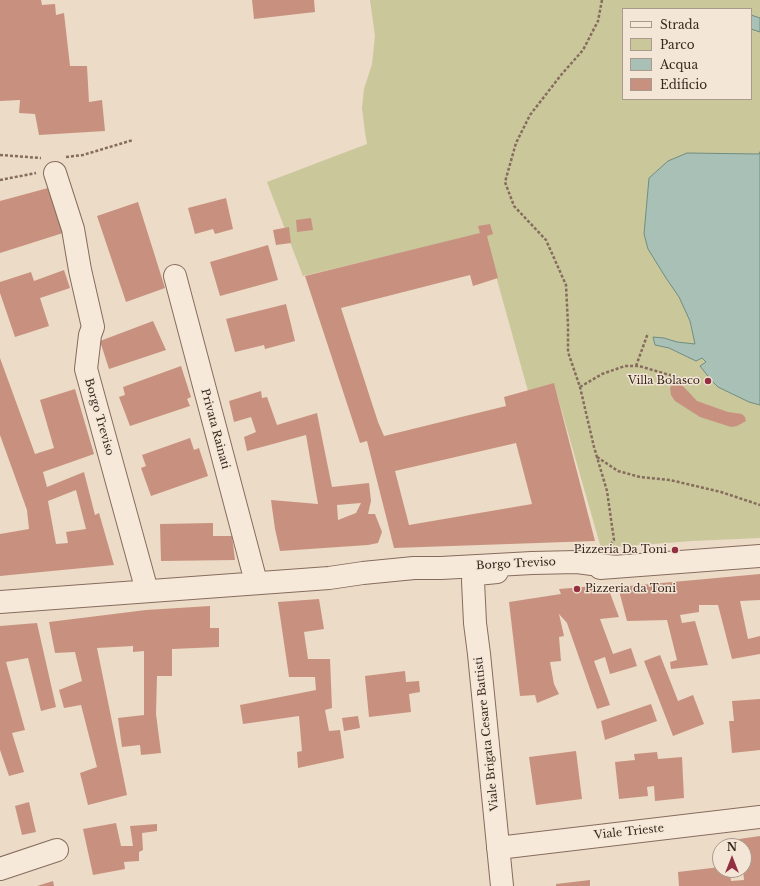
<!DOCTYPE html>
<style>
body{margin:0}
#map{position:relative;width:760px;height:886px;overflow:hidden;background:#ecdbc7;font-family:"Libre Baskerville",serif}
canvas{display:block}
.legend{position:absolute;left:622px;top:8px;width:130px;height:92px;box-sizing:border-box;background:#f4e6d6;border:1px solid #a99a8d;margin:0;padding:5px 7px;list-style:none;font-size:12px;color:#382820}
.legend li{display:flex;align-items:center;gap:8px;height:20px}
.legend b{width:20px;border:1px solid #a99a8d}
.north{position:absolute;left:712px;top:838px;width:40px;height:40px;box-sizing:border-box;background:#f4e6d6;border:1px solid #a99a8d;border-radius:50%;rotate:0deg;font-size:11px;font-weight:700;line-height:16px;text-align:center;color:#382820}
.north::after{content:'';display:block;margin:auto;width:14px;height:18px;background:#923041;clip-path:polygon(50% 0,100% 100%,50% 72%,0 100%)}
</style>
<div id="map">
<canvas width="760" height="886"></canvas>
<ul class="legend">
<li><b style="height:5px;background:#f7e9d9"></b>Strada</li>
<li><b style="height:11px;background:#cac79b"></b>Parco</li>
<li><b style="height:11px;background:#a8c0b5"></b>Acqua</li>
<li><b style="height:11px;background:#c8917f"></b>Edificio</li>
</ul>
<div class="north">N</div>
</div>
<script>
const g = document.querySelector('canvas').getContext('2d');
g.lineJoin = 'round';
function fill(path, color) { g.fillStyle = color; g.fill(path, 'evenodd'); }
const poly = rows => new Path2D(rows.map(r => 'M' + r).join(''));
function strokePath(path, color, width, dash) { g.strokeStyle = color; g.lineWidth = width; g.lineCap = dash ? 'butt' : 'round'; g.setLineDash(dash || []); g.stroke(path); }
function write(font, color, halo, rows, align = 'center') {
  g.font = font + ' "Libre Baskerville",serif'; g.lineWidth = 3; g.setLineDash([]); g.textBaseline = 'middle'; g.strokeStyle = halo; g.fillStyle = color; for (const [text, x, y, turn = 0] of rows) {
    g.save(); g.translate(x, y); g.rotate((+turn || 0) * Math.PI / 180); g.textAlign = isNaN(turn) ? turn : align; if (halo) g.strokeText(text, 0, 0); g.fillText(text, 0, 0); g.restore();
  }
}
fill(poly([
 [370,0,760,0,760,538,692,541,601,548,554,384,528,391,484,233,303,276,267,182,367,144,365,132,362,108,364,89,372,64,375,36],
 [623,9,751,9,751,99,623,99]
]), '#cac79b');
const water = poly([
 [751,15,760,18,760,32,751,29,751,15],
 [760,152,760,405,749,402,718,387,711,380,700,366,706,362,702,358,696,361,669,348,655,345,653,337,664,338,677,342,695,344,690,321,679,297,666,278,648,249,644,234,649,178,668,161,687,153,759,154,760,152]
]);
fill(water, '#a8c0b5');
strokePath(water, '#6f8e81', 1);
fill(poly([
 [0,0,41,0,42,5,55,4,56,15,64,13,70,66,87,66,89,102,102,100,105,131,39,135,35,114,19,113,20,100,0,101],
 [252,0,314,0,315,12,254,19],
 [48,188,63,233,0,253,0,201],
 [226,198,233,229,215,234,213,229,195,234,188,208],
 [138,202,165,288,126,302,97,216],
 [311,218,313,230,297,232,296,220],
 [490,224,493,234,487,236,498,278,473,286,470,275,341,308,378,422,384,436,506,406,504,397,554,383,595,541,394,548,367,441,360,443,305,276,480,233,478,226],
 [516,443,532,504,409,525,395,471],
 [289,227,291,243,276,245,273,230],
 [268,245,278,280,220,296,210,262],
 [64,270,70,288,40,298,49,326,15,337,0,293,0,282,31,272,34,281],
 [286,304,295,341,265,349,264,345,235,352,226,319],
 [153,321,166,350,109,369,100,341],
 [0,358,35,454,54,448,40,400,75,389,94,454,43,472,47,487,84,472,95,515,99,513,114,565,0,576,0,534,29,529,27,510,0,435],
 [76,490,86,529,66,532,68,543,56,544,48,501],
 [181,366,191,397,187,399,190,406,130,426,119,397,125,395,123,387],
 [676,384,682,385,697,401,728,412,742,414,745,417,746,421,737,426,731,427,700,417,675,401,671,395,670,388,672,385],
 [261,391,262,398,267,397,277,425,317,413,332,487,369,483,371,501,368,514,375,514,382,532,378,543,368,545,280,551,275,529,271,500,318,504,306,435,247,451,244,437,256,432,251,417,234,422,229,401],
 [361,503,356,513,338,520,337,505],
 [190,438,194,450,199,448,208,476,151,496,141,468,146,466,142,455],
 [213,523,213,536,232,536,235,560,161,561,160,524],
 [760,574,760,600,740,601,748,639,760,636,760,654,732,659,718,605,699,605,699,612,680,615,682,623,695,621,708,665,671,669,670,662,677,660,667,620,627,621,618,587],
 [607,585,619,617,600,619,613,654,631,648,637,666,610,674,605,657,594,661,610,705,597,709,567,623,559,614,564,636,559,637,561,661,550,662,554,684,559,694,537,703,535,695,520,696,509,602,561,594,559,589],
 [319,599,324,629,304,632,308,659,330,659,332,708,325,710,329,731,340,730,344,758,298,768,297,752,302,751,299,716,243,724,240,705,316,690,315,677,289,677,278,602],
 [210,606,210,628,219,628,219,647,172,649,172,676,157,676,156,714,161,753,141,755,140,745,122,747,118,718,144,715,144,651,133,652,133,646,97,648,127,795,88,805,80,773,97,767,81,705,64,708,59,690,82,681,75,652,55,653,49,622,146,610],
 [37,623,56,707,41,711,28,658,6,662,25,730,12,733,24,772,9,776,0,750,0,626],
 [660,655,678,701,693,695,704,724,673,736,644,661],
 [405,671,406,682,419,681,420,692,409,694,411,712,369,717,365,676],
 [760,699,760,750,732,753,729,721,734,721,732,701],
 [651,704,657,721,605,740,601,721],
 [358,716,360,728,344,731,342,718],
 [576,751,582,799,536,805,529,757],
 [657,752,658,759,682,757,684,798,655,801,654,786,647,787,648,796,619,799,615,762,635,760,634,754],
 [29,802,36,832,22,835,15,806],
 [116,823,121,846,133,846,130,826,157,824,157,831,142,833,143,850,139,852,139,861,124,862,125,869,93,875,83,829],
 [760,836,760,886,679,886,678,872,720,867,720,870,730,870,731,881,744,880,743,870,744,846,740,846,739,839],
 [590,880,590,886,556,886,556,884],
 [53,881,54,886,37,886]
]), '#c8917f');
const minor = poly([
 [55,173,73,229,80,270,93,327,90,335,86,369,147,591],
 [175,276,256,582],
 [600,568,760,556],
 [497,572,477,574,474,576,473,581,475,623,479,654,502,886],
 [0,602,329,578,363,573,414,568,441,568,532,563,577,562,615,567],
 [498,848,760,817],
 [0,869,57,850]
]);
strokePath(minor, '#866c5d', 24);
strokePath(poly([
 [602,0,598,21,583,50,561,75,530,115,516,143,505,182,514,206,546,240,566,285,568,325,568,352,580,387,594,447,607,491,614,540,609,546],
 [0,155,41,158],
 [66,157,83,155,133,140],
 [0,180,36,173],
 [636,366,648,333],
 [580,387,602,374,625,366,639,366,673,376,676,384],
 [597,457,618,471,640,477,670,480,721,492,760,505]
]), '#866c5d', 2.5, [3, 2]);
strokePath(minor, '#f7e9d9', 22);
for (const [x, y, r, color] of [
 [708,381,4,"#923041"],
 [675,550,4,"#923041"],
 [577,589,4,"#923041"]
]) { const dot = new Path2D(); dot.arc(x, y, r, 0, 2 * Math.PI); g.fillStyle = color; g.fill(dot); strokePath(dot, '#f4e6d6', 1.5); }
write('11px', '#382820', '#f4e6d6', [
 ["Villa Bolasco",700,381],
 ["Pizzeria Da Toni",667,550],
 ["Pizzeria da Toni",585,589,"left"]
], 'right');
write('11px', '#382820', '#f4e6d6', [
 ["Borgo Treviso",99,417,74],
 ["Privata Rainati",215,429,75],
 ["Borgo Treviso",516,564,-3],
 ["Viale Brigata Cesare Battisti",487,734,-96],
 ["Viale Trieste",629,832,-6]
]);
</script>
